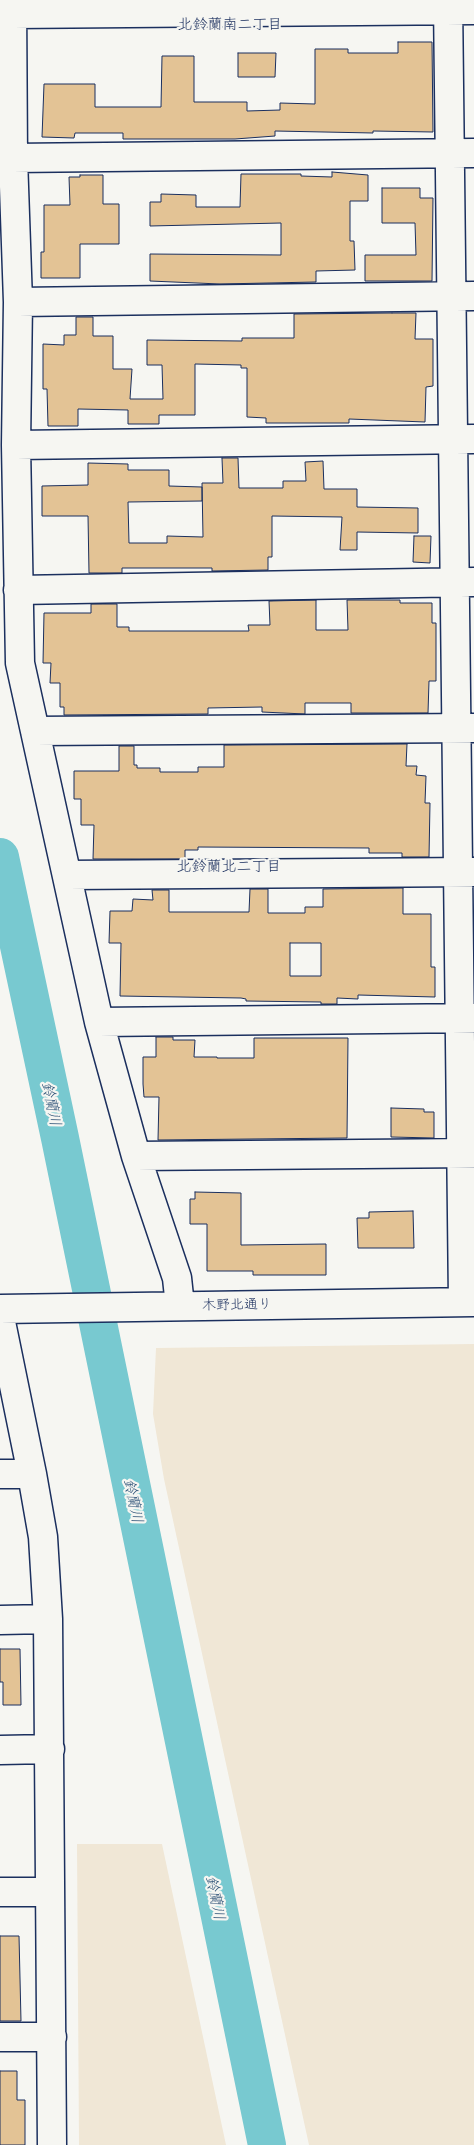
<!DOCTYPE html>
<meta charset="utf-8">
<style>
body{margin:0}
canvas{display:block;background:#f6f6f2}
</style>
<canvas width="474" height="2145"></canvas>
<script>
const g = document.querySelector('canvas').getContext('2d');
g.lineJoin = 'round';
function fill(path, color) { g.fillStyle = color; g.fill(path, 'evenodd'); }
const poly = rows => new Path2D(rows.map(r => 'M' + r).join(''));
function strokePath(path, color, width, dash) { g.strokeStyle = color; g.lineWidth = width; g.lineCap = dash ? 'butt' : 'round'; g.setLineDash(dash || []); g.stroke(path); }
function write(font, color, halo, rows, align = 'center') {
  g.font = font + ' Delius,"Klee One",sans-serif'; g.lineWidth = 4.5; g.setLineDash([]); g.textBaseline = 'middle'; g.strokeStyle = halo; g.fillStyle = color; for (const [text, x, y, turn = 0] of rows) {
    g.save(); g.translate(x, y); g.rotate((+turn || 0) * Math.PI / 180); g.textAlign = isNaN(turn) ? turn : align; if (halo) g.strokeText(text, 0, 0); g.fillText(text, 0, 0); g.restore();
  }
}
fill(poly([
 [474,1344,474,2145,309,2145,164,1479,153,1414,156,1348],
 [77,1844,162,1844,226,2145,79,2145]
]), '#f0e7d6');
strokePath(poly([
 [0,857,60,1138,267,2145]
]), '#78c9d0', 38);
const building = poly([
 [398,42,432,42,433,132,373,131,373,133,275,131,275,136,235,139,123,139,123,133,75,133,74,138,42,137,44,84,95,84,95,107,161,107,162,56,194,56,194,102,247,102,247,111,280,110,280,103,315,104,315,49,348,49,348,53,398,53,398,42],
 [238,53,276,53,275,77,238,77,238,53],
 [332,172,368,175,368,201,350,201,350,241,354,241,355,270,316,271,316,282,220,284,150,281,150,254,281,255,281,223,150,226,150,202,161,202,161,194,196,195,196,207,240,207,241,174,301,174,301,176,332,177,332,172],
 [80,175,103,175,103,204,119,204,119,244,80,244,80,278,41,278,41,252,44,252,44,205,70,205,69,177,80,177,80,175],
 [382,188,420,188,420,198,433,198,432,281,365,281,365,255,416,255,415,223,382,223,382,188],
 [392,313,416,313,415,339,433,339,433,386,426,387,425,422,349,419,349,423,266,423,266,418,247,417,247,368,241,368,241,365,195,364,195,415,159,415,159,424,128,424,128,410,78,409,78,426,48,426,47,389,43,389,43,344,64,345,64,335,76,335,76,317,93,317,93,336,113,336,113,369,132,369,130,399,163,399,162,365,147,365,147,340,242,341,242,338,294,338,294,314,392,313],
 [222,458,238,458,239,488,283,488,283,481,306,481,305,462,323,461,324,489,357,489,357,507,418,508,418,533,357,532,357,550,340,550,342,517,272,516,272,557,268,557,268,570,212,571,212,568,122,568,122,573,89,573,88,516,42,516,42,486,88,485,88,463,128,464,128,470,169,470,169,486,202,487,202,501,128,502,129,543,167,543,167,536,203,537,202,483,223,483,222,458],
 [414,536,431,536,430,563,413,562,414,536],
 [316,600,316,630,348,630,347,600,400,600,400,603,432,603,432,623,436,623,436,681,429,681,428,713,351,713,351,703,305,703,305,714,262,712,262,707,208,708,208,714,64,715,64,707,60,707,60,683,50,683,51,663,43,663,44,613,91,613,91,604,117,604,117,627,129,627,129,631,249,631,248,625,270,625,269,601,316,600],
 [407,744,406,766,417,766,416,775,426,776,425,803,430,803,429,857,402,857,402,853,369,853,369,848,198,847,198,850,185,850,185,859,93,859,94,825,81,825,81,799,74,799,74,771,119,771,119,746,134,746,134,765,137,765,137,768,160,768,160,772,198,772,198,767,224,767,224,745,407,744],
 [403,888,403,914,431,914,431,967,435,967,435,997,358,995,358,999,337,998,337,1004,321,1004,321,1002,246,1001,246,999,241,998,120,996,121,943,109,943,110,911,132,911,133,899,153,900,152,890,169,890,169,912,249,912,250,889,268,889,268,913,305,913,305,907,323,907,323,889,403,888],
 [290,943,321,943,321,976,290,976,290,943],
 [156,1037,173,1037,173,1040,195,1040,194,1057,217,1057,217,1058,254,1058,254,1038,348,1038,347,1138,158,1140,159,1097,144,1097,143,1084,143,1057,156,1057,156,1037],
 [391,1108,424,1109,424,1112,434,1112,434,1138,391,1137,391,1108],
 [195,1192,241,1193,241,1245,326,1244,326,1275,253,1275,253,1271,207,1271,207,1224,190,1224,190,1199,195,1199,195,1192],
 [413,1211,414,1248,358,1248,357,1218,369,1218,369,1212,413,1211],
 [0,1649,20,1649,21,1705,3,1705,3,1682,0,1682,0,1649],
 [0,1936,19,1936,21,2021,0,2021,0,1936],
 [0,2071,17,2071,17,2100,25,2100,25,2145,0,2145,0,2071]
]);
fill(building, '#e3c395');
strokePath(building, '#1b2f5e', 1);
const minor = poly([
 [12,0,13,158,18,302,16,445,20,663,99,1022,136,1156,177,1278,180,1306],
 [448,0,463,1302],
 [13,14,474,10],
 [13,158,474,153],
 [18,302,474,296],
 [16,445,474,439],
 [18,590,474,582],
 [35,731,474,728],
 [68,875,474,872],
 [99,1022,474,1018],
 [136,1156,474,1153],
 [0,1309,474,1302],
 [0,1317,32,1474,43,1537,48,1619,52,2145],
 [0,1474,32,1474],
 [0,1620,48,1619],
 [0,1750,50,1749],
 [0,1892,49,1892],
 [0,2037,52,2037]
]);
strokePath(minor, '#1b2f5e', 31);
strokePath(minor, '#f6f6f2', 28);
write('14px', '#1b2f5e', '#f6f6f2', [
 ["木野北通り",237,1305,-1]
]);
write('15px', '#1b2f5e', '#f6f6f2', [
 ["北鈴蘭南二丁目",230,25],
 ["北鈴蘭北二丁目",229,867]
]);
write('italic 15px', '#32567a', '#f6f6f2', [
 ["鈴蘭川",51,1104,78],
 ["鈴蘭川",133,1501,78],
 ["鈴蘭川",215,1898,78]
]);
</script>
